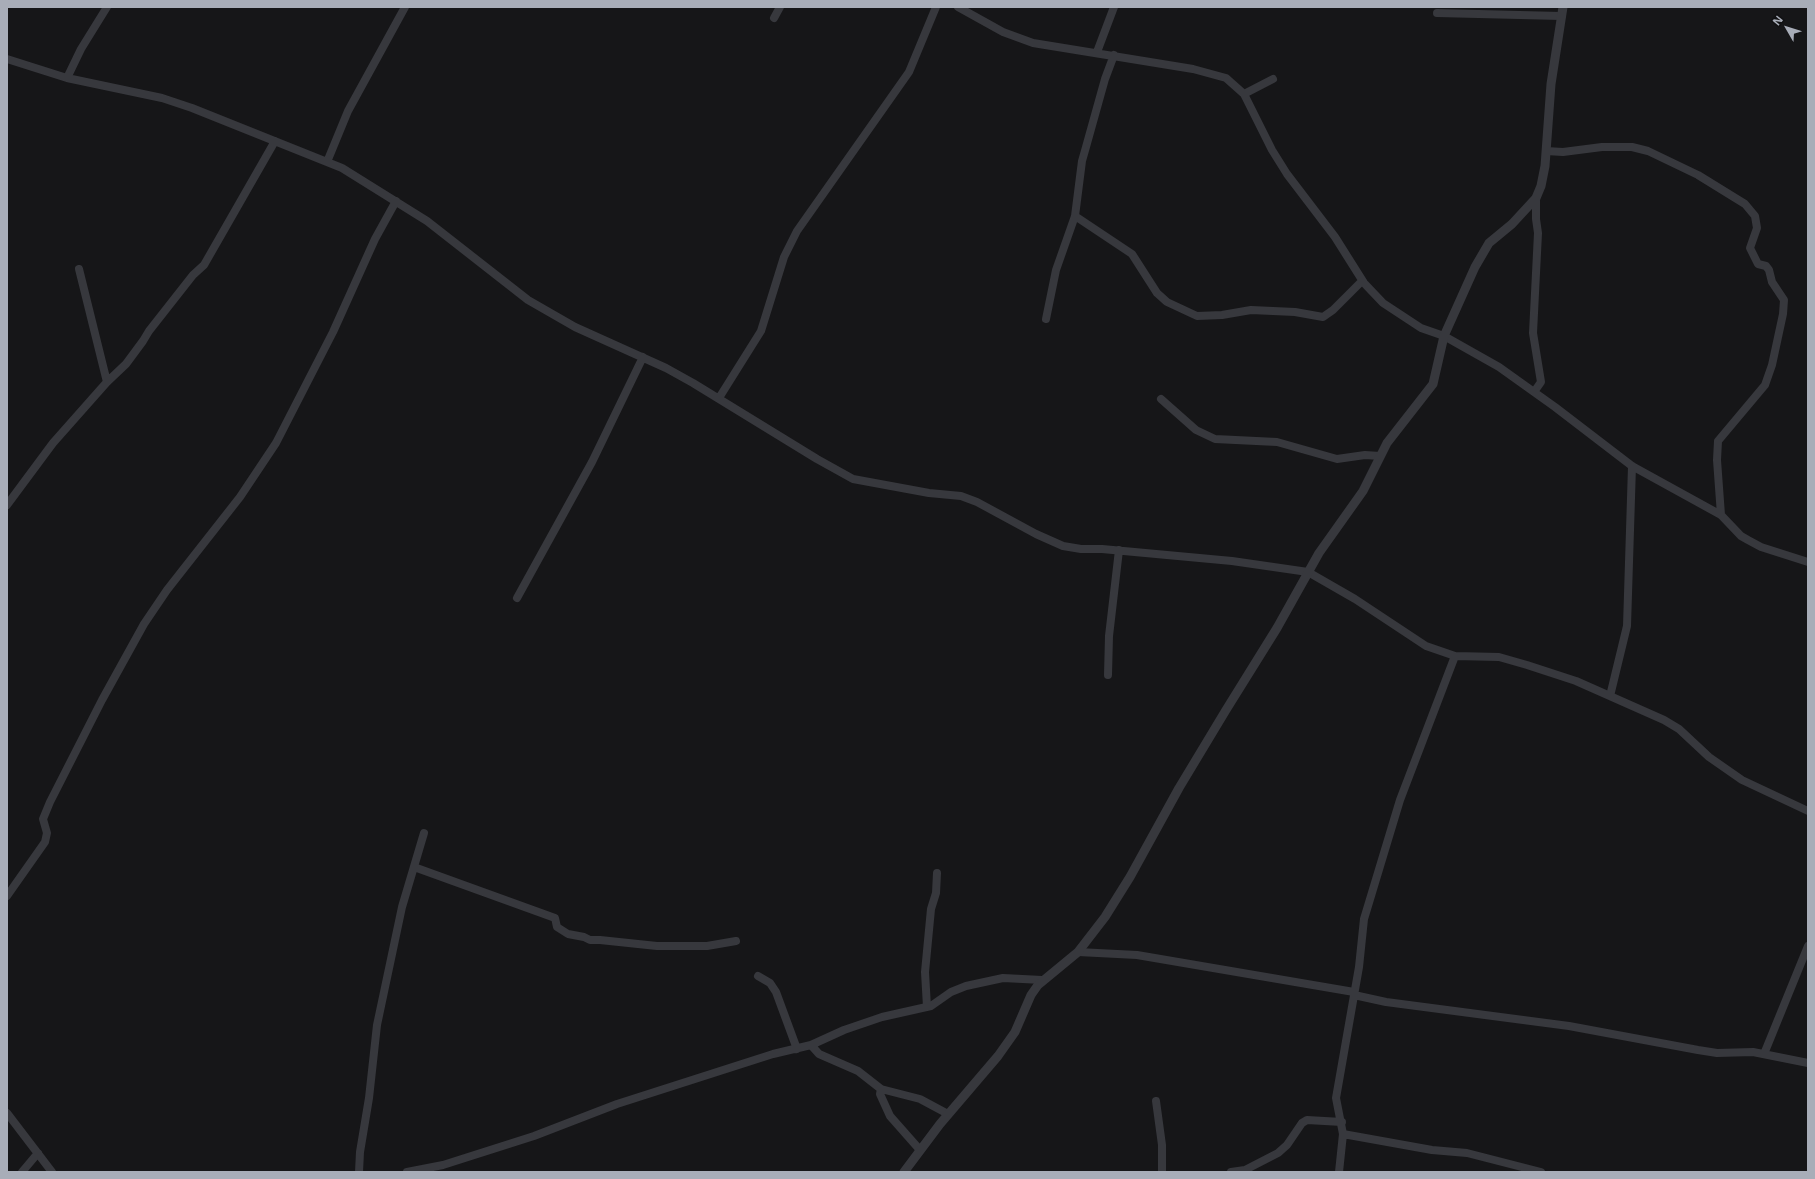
<!DOCTYPE html>
<style>
body{margin:0}
#map{position:relative;width:1815px;height:1179px;overflow:hidden;background:#161618;font-family:"Open Sans",sans-serif}
canvas{display:block}
.frame{position:absolute;inset:0;border:8px solid #a8adb8;pointer-events:none}
.north{position:absolute;left:1767px;top:8px;width:40px;height:40px;-webkit-text-stroke:3px #111113;paint-order:stroke;rotate:309deg;font-size:11px;font-weight:700;line-height:16px;text-align:center;color:#a8adb8}
.north::after{content:'';display:block;margin:auto;width:14px;height:18px;background:#a8adb8;clip-path:polygon(50% 0,100% 100%,50% 72%,0 100%)}
</style>
<div id="map">
<canvas width="1815" height="1179"></canvas>
<div class="frame"></div>
<div class="north">N</div>
</div>
<script>
const g = document.querySelector('canvas').getContext('2d');
g.lineJoin = 'round';
const poly = rows => new Path2D(rows.map(r => 'M' + r).join(''));
function strokePath(path, color, width, dash) { g.strokeStyle = color; g.lineWidth = width; g.lineCap = dash ? 'butt' : 'round'; g.setLineDash(dash || []); g.stroke(path); }
strokePath(poly([
 [958,7,1003,32,1033,43,1193,69,1226,78,1244,94,1272,150,1287,174,1335,237,1364,283,1383,303,1421,328,1444,336,1499,367,1555,407,1632,466,1721,515,1741,536,1748,540,1761,547,1808,562],
 [1437,13,1561,16],
 [774,18,780,7],
 [1097,52,1114,7],
 [7,59,67,78,162,98,192,108,342,168,427,221,528,300,575,327,666,368,693,383,817,459,853,479,929,493,961,496,977,502,1036,534,1063,546,1081,549,1102,549,1232,561,1308,572,1355,599,1426,646,1455,656,1499,657,1527,665,1576,681,1664,720,1679,729,1709,757,1742,780,1808,811],
 [67,78,81,49,107,7],
 [1244,94,1273,79],
 [1546,151,1563,152,1602,147,1632,147,1648,151,1698,175,1745,204,1755,216,1757,228,1750,248,1758,264,1766,266,1769,270,1772,282,1784,300,1783,314,1772,365,1765,385,1718,441,1717,460,1721,515],
 [327,162,348,111,405,7],
 [1075,216,1132,254,1157,293,1167,302,1197,316,1222,315,1251,310,1295,312,1323,317,1333,310,1362,281],
 [79,269,107,382],
 [1046,319,1056,270,1075,216,1082,161,1086,147,1105,79,1114,55],
 [1534,392,1541,382,1533,333,1538,233,1536,219,1536,198],
 [719,398,761,331,784,257,797,231,909,72,936,7],
 [1161,399,1196,430,1215,439,1277,442,1337,459,1365,455,1380,456],
 [7,505,53,443,107,382,126,364,143,341,149,331,193,275,204,265,275,141],
 [517,598,592,462,643,357],
 [1108,675,1109,636,1119,550],
 [1610,696,1627,626,1632,466],
 [414,867,555,918,557,927,568,934,584,937,590,940,600,940,657,946,707,946,736,941],
 [7,896,45,842,47,833,43,819,50,802,102,700,144,624,167,590,240,497,276,443,333,332,375,239,396,201],
 [1078,952,1137,955,1354,992],
 [758,976,770,983,776,992,797,1049],
 [1354,995,1386,1002,1569,1026,1698,1050,1717,1053,1753,1052,1808,1063],
 [927,1007,925,972,931,909,936,893,937,873],
 [811,1045,819,1054,858,1071,881,1089,920,1099,948,1114],
 [1764,1054,1808,946],
 [881,1089,880,1094,890,1116,920,1150],
 [1156,1101,1162,1145,1162,1172],
 [7,1113,52,1172],
 [1343,1134,1432,1150,1467,1153,1541,1172],
 [22,1172,38,1153],
 [359,1172,360,1152,369,1098,377,1025,402,907,424,833],
 [407,1172,443,1165,534,1136,617,1104,773,1054,811,1045,844,1030,882,1017,931,1006,951,992,966,986,1003,978,1042,980],
 [1231,1172,1245,1170,1278,1153,1287,1145,1302,1123,1307,1120,1342,1122],
 [1339,1172,1343,1134,1336,1098,1359,967,1364,919,1400,800,1455,656]
]), '#37383d', 8);
strokePath(poly([
 [904,1172,940,1124,998,1056,1015,1032,1031,995,1038,985,1078,952,1105,917,1130,877,1179,788,1226,710,1277,628,1319,553,1363,491,1387,443,1433,384,1444,336,1475,267,1489,243,1512,224,1536,198,1541,186,1545,166,1551,84,1563,7]
]), '#37383d', 9);
</script>
